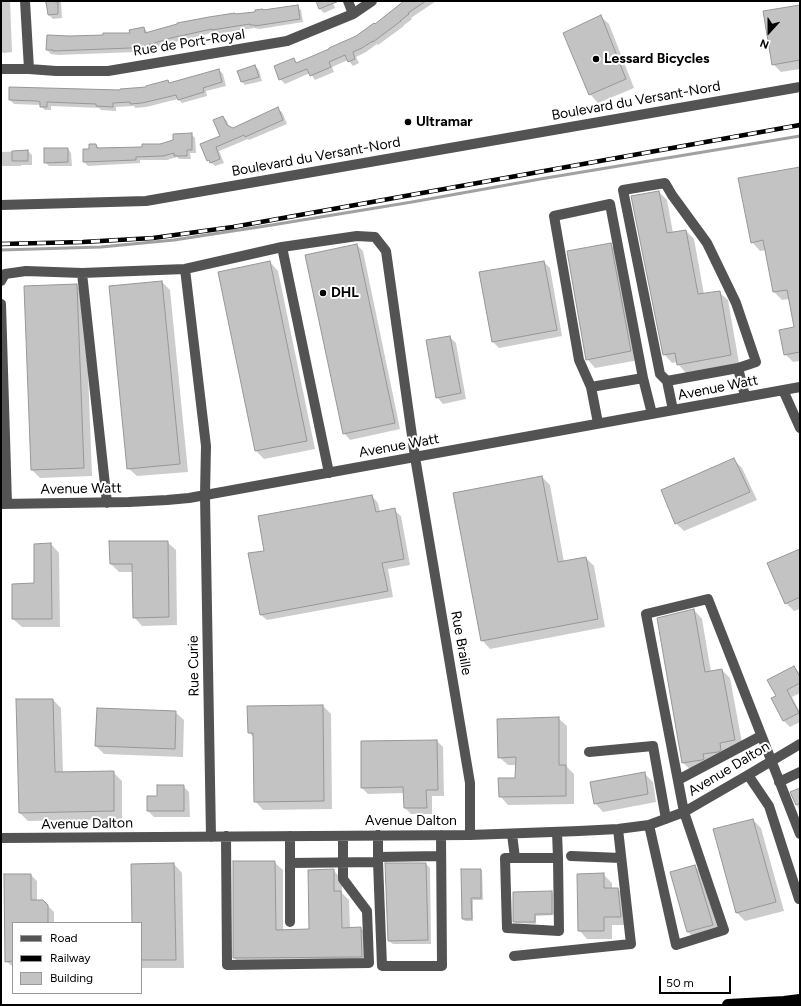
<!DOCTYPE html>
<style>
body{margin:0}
#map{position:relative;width:801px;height:1006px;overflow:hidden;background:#fff;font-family:Figtree,sans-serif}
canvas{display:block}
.frame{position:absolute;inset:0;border:2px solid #000;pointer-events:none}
.legend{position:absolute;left:12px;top:922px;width:130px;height:72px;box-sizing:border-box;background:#fff;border:1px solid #999;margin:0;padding:5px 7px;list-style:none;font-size:12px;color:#000}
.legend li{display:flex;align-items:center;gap:8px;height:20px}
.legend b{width:20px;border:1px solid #999}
.north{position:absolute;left:749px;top:12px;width:40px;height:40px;-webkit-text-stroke:3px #fff;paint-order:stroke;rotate:201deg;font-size:11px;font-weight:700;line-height:16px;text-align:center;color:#000}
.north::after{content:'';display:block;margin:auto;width:14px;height:18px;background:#000;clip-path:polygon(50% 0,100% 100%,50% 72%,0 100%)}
.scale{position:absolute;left:659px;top:976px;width:72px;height:18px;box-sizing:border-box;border:2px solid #000;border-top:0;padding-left:5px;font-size:12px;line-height:14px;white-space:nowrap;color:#000;-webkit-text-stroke:3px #fff;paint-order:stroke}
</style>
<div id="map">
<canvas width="801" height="1006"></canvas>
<div class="frame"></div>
<ul class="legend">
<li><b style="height:5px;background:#535353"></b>Road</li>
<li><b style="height:5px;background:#000"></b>Railway</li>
<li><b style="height:11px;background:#c3c3c3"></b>Building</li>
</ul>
<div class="north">N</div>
<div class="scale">50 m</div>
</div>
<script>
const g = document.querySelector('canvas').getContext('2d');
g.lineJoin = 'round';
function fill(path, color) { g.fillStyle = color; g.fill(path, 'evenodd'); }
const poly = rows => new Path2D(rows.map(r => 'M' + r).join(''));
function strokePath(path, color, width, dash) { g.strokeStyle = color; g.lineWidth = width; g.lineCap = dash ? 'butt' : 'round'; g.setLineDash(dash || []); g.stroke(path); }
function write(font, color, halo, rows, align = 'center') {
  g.font = font + ' Figtree,sans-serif'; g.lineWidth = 4; g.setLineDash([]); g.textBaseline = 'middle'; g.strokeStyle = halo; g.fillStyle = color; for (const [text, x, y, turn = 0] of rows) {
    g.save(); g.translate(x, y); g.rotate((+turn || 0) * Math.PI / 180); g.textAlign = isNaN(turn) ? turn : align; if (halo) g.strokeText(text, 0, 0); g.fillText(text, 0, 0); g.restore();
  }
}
fill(poly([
 [1,1,10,1,12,52,4,53,1,52],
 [45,1,61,1,62,18,53,19,49,15,48,6,45,4],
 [317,1,332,1,335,8,324,13,320,9],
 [406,1,436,1,411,18,412,19,403,26,404,26,378,45,377,44,366,52,356,57,359,63,353,66,348,60,332,67,334,72,315,80,310,73,285,84,280,79,293,59,298,64,357,37,375,26],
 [297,6,301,10,303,22,260,29,254,28,217,34,216,32,175,42,136,52,58,55,51,54,47,50,70,38,131,34,144,28,148,33,236,15],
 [800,6,800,69,781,72,773,64],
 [600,16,609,24,634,88,598,103,590,94],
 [255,66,259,70,262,81,245,85,241,81],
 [219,70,223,74,226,86,206,91,207,96,182,103,178,99,146,107,135,108,134,106,116,107,116,111,101,110,99,108,51,106,51,110,45,110,41,106,41,105,14,104,10,100,147,88,168,81,171,84],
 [278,109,282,112,287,124,249,140,248,139,219,151,224,163,215,166,208,160,221,137,223,117,227,121,229,127,233,129],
 [191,134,195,138,196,153,190,153,191,159,179,159,177,157,167,160,140,160,140,163,88,166,84,162,90,150,96,145,100,149,143,148,160,145],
 [68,149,71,153,72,166,49,166,45,162],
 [28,151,32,155,32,165,21,165,21,166,2,166,2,167,1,167,1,152],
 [800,168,800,361,793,362,785,354,795,328,789,299,782,300,774,292,766,250,760,251,752,242],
 [659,192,667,200,673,233,686,231,694,239,704,294,719,292,728,300,739,363,686,373,678,364,677,362,672,363,664,354],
 [610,244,619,253,639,360,595,368,587,359],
 [357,245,363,251,400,429,350,440,344,433],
 [270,262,278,271,315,449,264,459,256,451],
 [544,262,550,268,562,336,499,348,493,342],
 [162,282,170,290,188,472,137,476,128,468],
 [76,285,85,293,92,476,40,478,32,470],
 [450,337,456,343,466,399,443,404,437,397],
 [734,460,742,468,757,500,684,531,676,523],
 [542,477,550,485,564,562,586,558,594,566,605,627,490,649,482,640],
 [372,496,378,503,380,512,394,510,401,516,410,565,388,569,393,597,267,620,260,614,266,552],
 [167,542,176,550,177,625,142,626,134,617,133,572,119,572,111,564],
 [51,544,59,553,60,627,22,627,13,619,35,584,35,545],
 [800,550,800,609,794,611,786,603],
 [694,610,702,619,711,672,722,670,730,678,743,748,692,771,683,763,658,619],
 [794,667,800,673,800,693,792,697,800,712,800,722,790,727,784,721,772,699,777,697],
 [17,700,53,700,61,708,63,773,113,772,122,781,122,819,28,821,20,813],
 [323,706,331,714,332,809,263,810,255,801,254,738,249,732],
 [98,709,175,712,184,720,183,757,104,754,96,746],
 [558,718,567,726,567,767,574,774,574,804,508,805,500,796,516,779,517,765,508,765,499,757],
 [437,741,443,747,444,796,432,796,432,814,411,814,405,808,404,793,368,794,362,788],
 [644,773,653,782,656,802,603,812,595,803],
 [183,786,189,792,190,817,154,817,148,811,158,797],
 [800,789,800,813,792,792],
 [753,820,761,828,784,911,745,921,737,913],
 [234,862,274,862,283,870,283,931,310,930,333,870,342,879,342,893,349,900,350,928,361,928,369,937,370,965,243,966,234,958],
 [174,864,182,873,184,968,142,968,141,967,141,923,133,923],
 [426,864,430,868,431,944,393,944,389,941],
 [695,866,703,875,721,933,696,940,688,932,671,873],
 [462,870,481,870,482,871,483,900,473,900,473,921,465,921,463,919],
 [603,874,612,883,612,889,618,889,626,897,629,925,612,925,612,939,587,939,579,930],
 [5,875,31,875,37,881,37,901,43,901,54,912,54,923,13,923,13,967,6,961],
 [552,892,553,894,554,915,536,916,536,924,516,923,514,921]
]), '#0003');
strokePath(poly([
 [1,250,101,247,174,240,272,225,412,202,546,178,800,136]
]), '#a1a1a1', 3);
const building = poly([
 [46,1,58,2,58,14,48,15,46,1],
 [316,1,339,1,319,9,316,1],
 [404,1,426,1,408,13,409,14,400,21,401,21,373,42,373,41,362,48,353,52,355,59,348,62,345,55,329,62,331,67,310,76,307,69,279,80,274,66,294,58,296,63,329,49,329,48,356,36,374,23,375,24,404,1],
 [298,5,300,19,255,26,255,25,250,25,250,24,212,30,212,29,171,38,148,45,131,48,53,51,53,50,46,50,47,35,70,36,103,35,103,33,130,33,129,30,144,27,145,33,177,24,177,23,209,17,235,13,235,14,255,12,255,10,263,9,263,10,298,5],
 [800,5,800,60,772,65,763,11,800,5],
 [601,15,626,79,589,95,563,33,601,15],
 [255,65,259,77,241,82,237,71,255,65],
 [219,69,222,82,203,88,204,92,178,100,176,95,142,103,130,104,130,102,113,103,113,107,96,106,96,104,47,102,47,107,40,107,40,102,37,101,9,100,9,87,120,90,120,89,146,87,146,86,168,80,169,83,219,69],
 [278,107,283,120,245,137,244,135,216,147,220,159,210,163,209,160,207,161,200,144,220,136,213,120,223,116,227,125,233,128,278,107],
 [192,133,192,150,187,150,187,156,174,156,174,153,163,156,136,157,136,160,83,162,83,149,89,149,89,144,96,144,97,148,142,147,142,144,160,144,173,140,173,134,192,133],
 [44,148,68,148,68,162,44,163,44,148],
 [28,150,28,161,12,161,12,151,28,150],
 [800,167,800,352,784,355,779,330,794,327,787,290,773,292,763,240,751,243,738,178,800,167],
 [659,191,667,233,686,230,698,294,720,291,731,355,677,365,675,353,663,355,631,196,659,191],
 [611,243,631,351,586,360,567,251,611,243],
 [357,244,395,423,343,434,305,255,357,244],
 [270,261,307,441,255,451,218,272,270,261],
 [544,261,557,330,492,342,479,272,544,261],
 [162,281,180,464,127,469,109,286,162,281],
 [77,284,84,468,31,470,24,286,77,284],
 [450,336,461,393,436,398,426,340,450,336],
 [734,458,750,492,675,524,661,490,734,458],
 [542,476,558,562,586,557,598,619,481,641,453,493,542,476],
 [372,495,376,512,395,508,404,559,382,563,388,591,260,615,248,553,264,551,258,516,372,495],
 [109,541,168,541,169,617,133,618,132,564,110,564,109,541],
 [51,543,52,619,12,619,12,584,34,583,34,544,51,543],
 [800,549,800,597,785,604,767,563,800,549],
 [694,609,705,672,722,669,735,740,720,743,721,750,718,752,703,754,704,759,702,760,682,763,657,618,694,609],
 [794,666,800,677,800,683,787,690,799,713,783,721,771,698,776,696,767,680,794,666],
 [16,699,53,699,55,772,114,771,114,811,19,813,16,699],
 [323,705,324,801,254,802,253,733,248,733,247,706,323,705],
 [97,708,176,711,175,749,95,746,97,708],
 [559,717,559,765,566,765,566,796,499,797,498,778,515,778,516,757,498,758,497,719,559,717],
 [437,740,438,790,426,790,427,808,404,808,403,787,361,788,361,741,437,740],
 [645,772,648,794,594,804,590,782,645,772],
 [157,785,184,785,184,811,147,811,147,796,157,796,157,785],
 [800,788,800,803,796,805,790,792,800,788],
 [753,819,776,902,736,913,713,829,753,819],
 [233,861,275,861,276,930,309,929,308,870,334,869,334,891,341,891,342,928,361,927,362,957,233,958,233,861],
 [174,863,176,960,141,960,141,923,132,923,131,864,174,863],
 [385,863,426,863,428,940,388,941,385,863],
 [695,865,713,925,687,932,670,872,695,865],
 [461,869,481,869,481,898,471,898,472,919,462,919,461,869],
 [604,873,604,888,618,888,621,917,604,917,604,931,578,931,577,874,604,873],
 [4,874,31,874,31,900,43,900,48,905,48,923,13,923,13,961,5,962,4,874],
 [552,891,552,914,535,914,535,922,513,922,513,892,552,891]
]);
fill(building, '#c3c3c3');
strokePath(building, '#979797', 1);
strokePath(poly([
 [25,1,29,69],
 [348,1,353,14],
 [1,69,29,69,56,71,108,71,287,41,353,14,372,1],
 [1,205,146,201,800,87],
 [282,247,329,473],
 [185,269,206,446,205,495,211,837],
 [82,273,185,269,282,247,357,236,375,237,386,251,415,457,470,783,470,835],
 [1,281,5,274,26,271,82,273,107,503],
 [1,304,7,504],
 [667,381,660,374,623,190,665,183,672,195,707,243,736,303,756,362,738,368],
 [591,387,579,360,554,216,610,204,643,378],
 [783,390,800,428],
 [673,410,667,381,738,368,745,396],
 [598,423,591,387,643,378,652,414],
 [1,504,129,502,167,500,189,498,800,387],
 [589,752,653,746,666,819],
 [748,775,769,806,799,899],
 [678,780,761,736],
 [779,782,800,772],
 [649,825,676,945,724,930,684,812,646,614,708,599,800,834],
 [557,832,558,858,559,931,507,928,505,858,558,858],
 [512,834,515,858],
 [226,836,227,965,369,963,367,911,343,879,343,836],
 [290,836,290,922],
 [1,838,470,835,579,831,618,829,649,825,684,812,748,775,800,744],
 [571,856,621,858],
 [378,857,441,856],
 [378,862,382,966,442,966,441,835],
 [290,863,378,862,378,835],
 [514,956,631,944,618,829]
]), '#535353', 10);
strokePath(poly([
 [728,1005,784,1002,800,1000]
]), '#000', 12);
const rail = poly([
 [1,244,83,242,153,238,233,227,800,125]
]);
strokePath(rail, '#000', 4.5);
strokePath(rail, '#fff', 3, [9]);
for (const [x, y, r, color] of [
 [596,59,4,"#000"],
 [408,122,4,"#000"],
 [323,293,4,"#000"]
]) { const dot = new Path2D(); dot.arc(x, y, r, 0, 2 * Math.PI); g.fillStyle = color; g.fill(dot); strokePath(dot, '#fff', 1.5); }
write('14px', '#000', '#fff', [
 ["Rue de Port-Royal",189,43,-9],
 ["Boulevard du Versant-Nord",636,101,-10],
 ["Boulevard du Versant-Nord",316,157,-10],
 ["Avenue Watt",718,388,-11],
 ["Avenue Watt",399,446,-10],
 ["Avenue Watt",81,489,-1],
 ["Rue Braille",461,643,80],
 ["Rue Curie",194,666,-91],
 ["Avenue Dalton",729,769,-31],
 ["Avenue Dalton",411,821],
 ["Avenue Dalton",87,824,-1]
]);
write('bold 14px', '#000', '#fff', [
 ["Lessard Bicycles",604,59],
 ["Ultramar",416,122],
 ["DHL",331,293]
], 'left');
</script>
